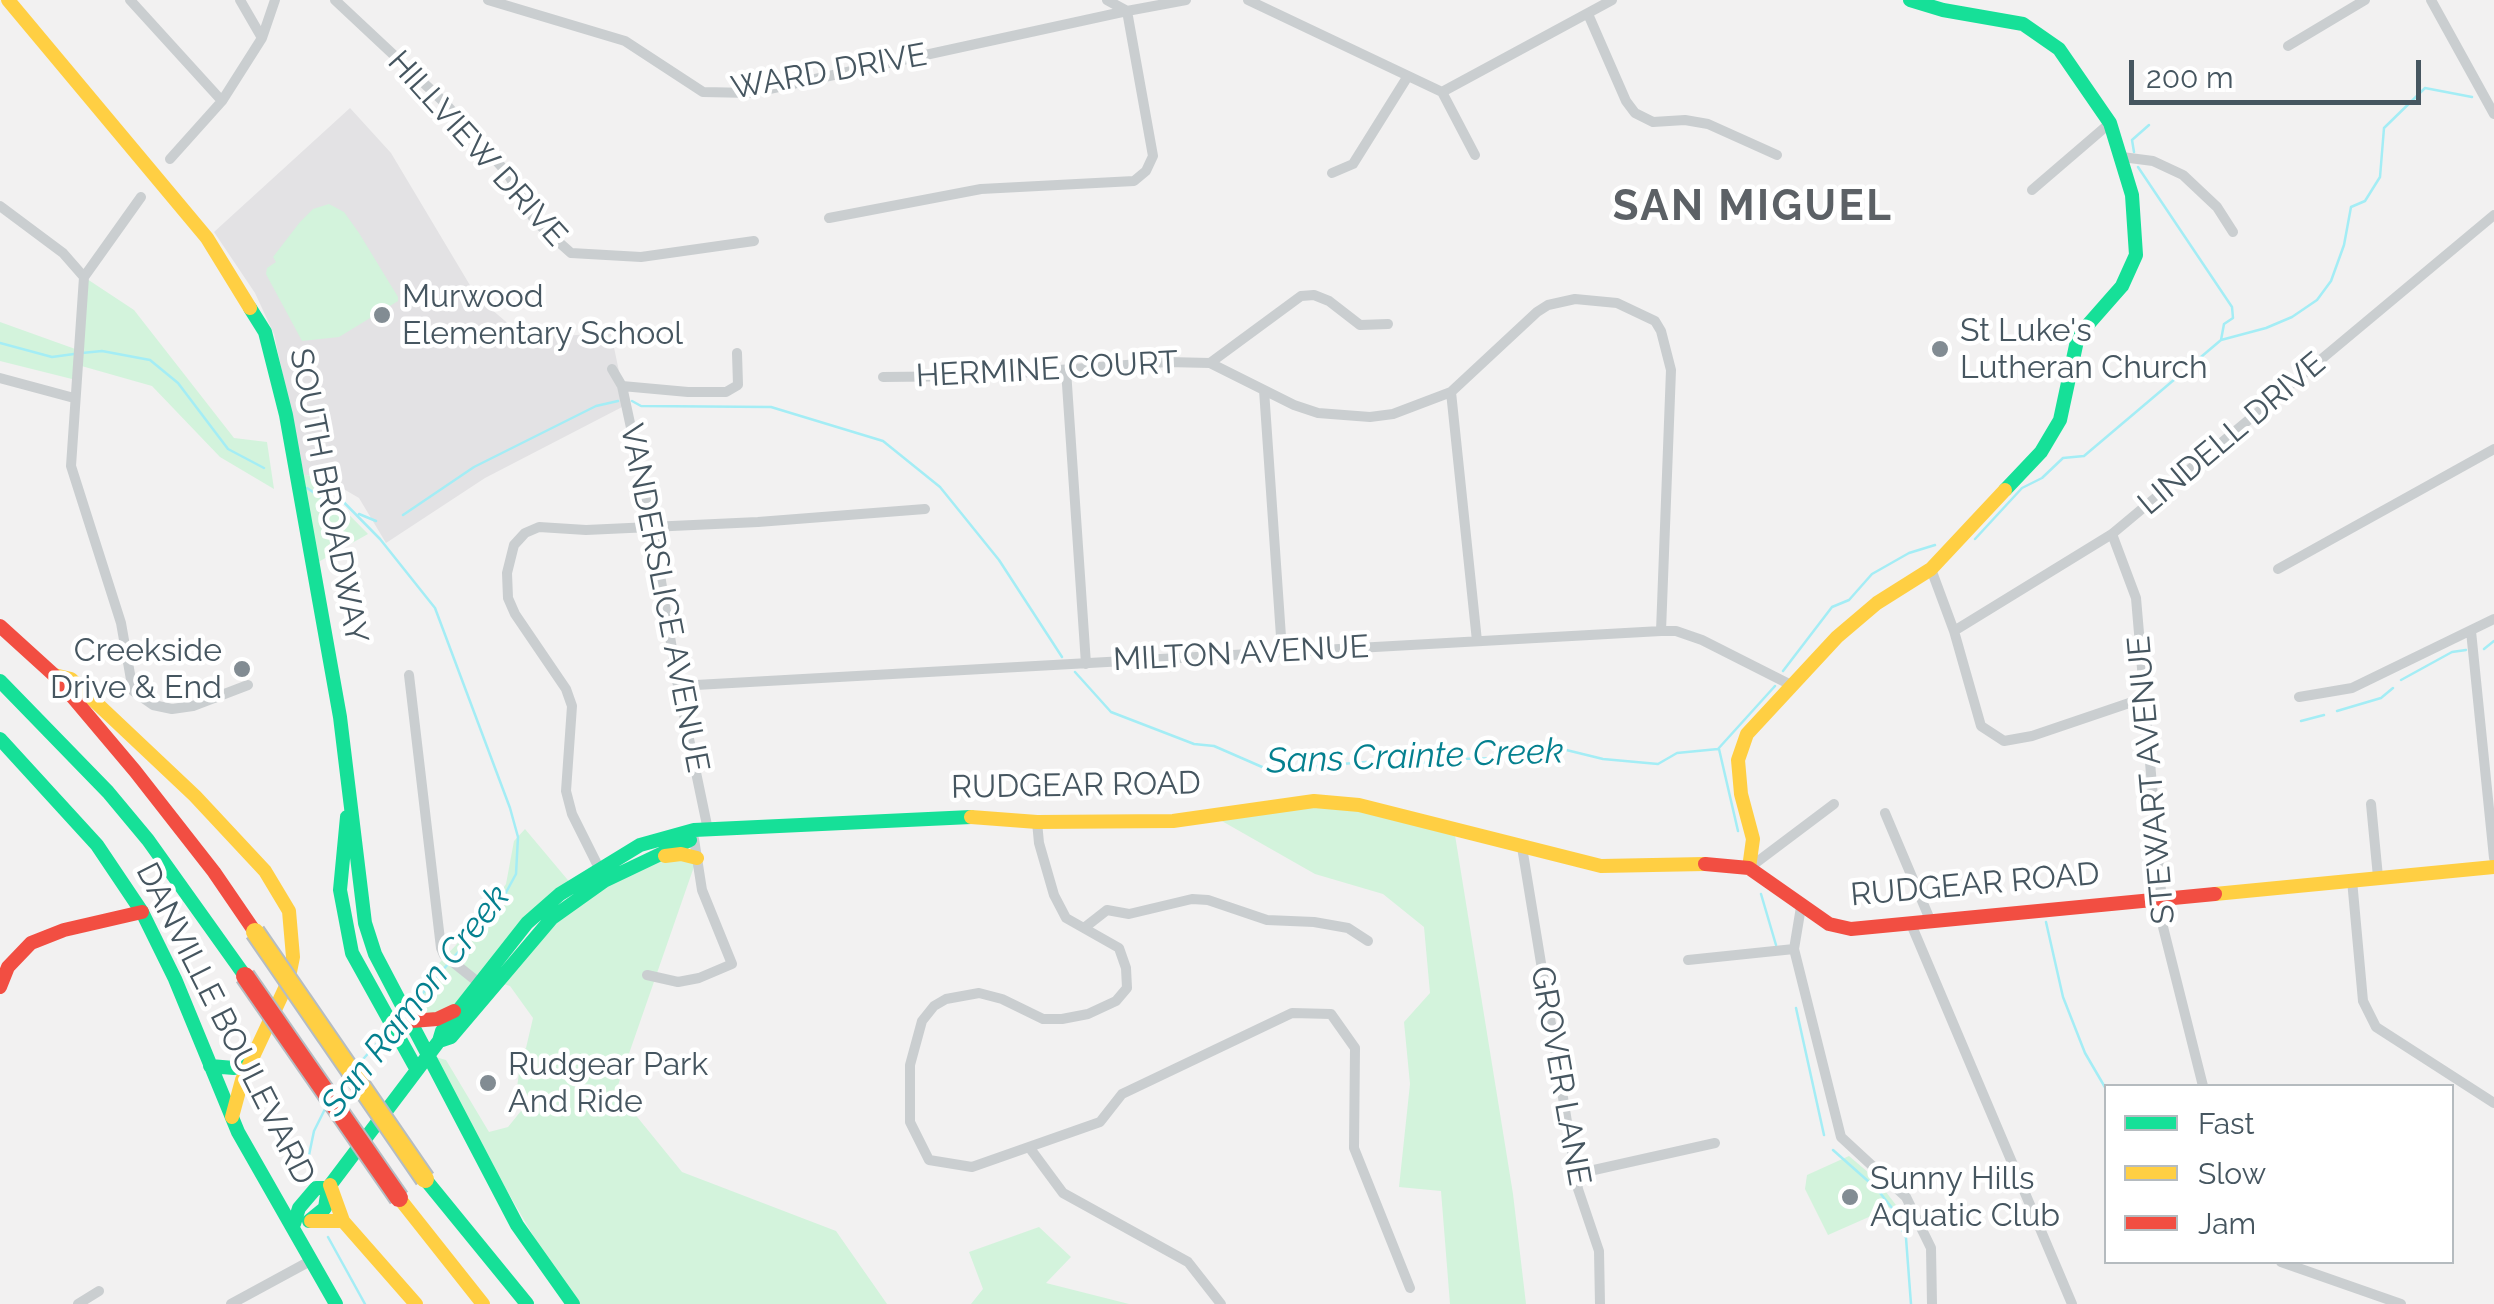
<!DOCTYPE html>
<style>
body{margin:0}
#map{position:relative;width:2494px;height:1304px;overflow:hidden;background:#f2f1f1;font-family:Raleway,sans-serif}
canvas{display:block}
.legend{position:absolute;left:2104px;top:1084px;width:350px;height:180px;box-sizing:border-box;background:#fff;border:2px solid #b5bbbf;margin:0;padding:12px 18px;list-style:none;font-size:30px;color:#465660}
.legend li{display:flex;align-items:center;gap:20px;height:50px}
.legend b{width:50px;border:2px solid #b5bbbf}
.scale{position:absolute;left:2129px;top:60px;width:292px;height:45px;box-sizing:border-box;border:5px solid #465660;border-top:0;padding-left:12px;font-size:30px;line-height:35px;white-space:nowrap;color:#465660;-webkit-text-stroke:8px #fff;paint-order:stroke}
</style>
<div id="map">
<canvas width="2494" height="1304"></canvas>
<ul class="legend">
<li><b style="height:12px;background:#16e098"></b>Fast</li>
<li><b style="height:12px;background:#ffcf43"></b>Slow</li>
<li><b style="height:12px;background:#f24e42"></b>Jam</li>
</ul>
<div class="scale">200 m</div>
</div>
<script>
const g = document.querySelector('canvas').getContext('2d');
g.lineJoin = 'round';
function fill(path, color) { g.fillStyle = color; g.fill(path, 'evenodd'); }
const poly = rows => new Path2D(rows.map(r => 'M' + r).join(''));
function strokePath(path, color, width, dash) { g.strokeStyle = color; g.lineWidth = width; g.lineCap = dash ? 'butt' : 'round'; g.setLineDash(dash || []); g.stroke(path); }
function write(font, color, halo, rows, align = 'center') {
  g.font = font + ' Raleway,sans-serif'; g.lineWidth = 9; g.setLineDash([]); g.textBaseline = 'middle'; g.strokeStyle = halo; g.fillStyle = color; for (const [text, x, y, turn = 0] of rows) {
    g.save(); g.translate(x, y); g.rotate((+turn || 0) * Math.PI / 180); g.textAlign = isNaN(turn) ? turn : align; if (halo) g.strokeText(text, 0, 0); g.fillText(text, 0, 0); g.restore();
  }
}
fill(poly([
 [350,108,391,153,477,297,525,338,611,333,626,405,485,478,386,543,359,498,323,477,304,475,274,334,255,293,214,232]
]), '#e3e2e4');
fill(poly([
 [329,204,344,212,359,233,398,297,398,301,339,337,302,341,266,274,267,268,276,262,273,257,300,222,313,209],
 [84,277,134,310,234,438,267,442,274,489,220,457,152,386,78,365,76,380,0,361,0,322,78,350],
 [297,473,311,476,368,534,313,565],
 [1314,801,1454,829,1513,1194,1526,1304,1450,1304,1441,1191,1399,1187,1410,1084,1404,1022,1430,993,1424,927,1383,894,1315,874,1213,816],
 [525,829,572,885,560,894,465,1005,412,1021,401,1004,484,915,506,884,514,841],
 [697,858,616,1091,682,1172,836,1231,887,1304,573,1304,428,1055,446,1060,489,1132,508,1127,525,1106,514,1109,522,1051,526,1048,533,1018,510,986,497,982,552,918,649,859],
 [1849,1156,1876,1179,1896,1205,1828,1235,1805,1189,1807,1175],
 [1039,1227,1071,1257,1046,1283,1129,1304,971,1304,983,1289,969,1252]
]), '#d3f3dc');
strokePath(poly([
 [2134,152,2132,140,2149,125],
 [2138,167,2232,307,2233,318,2224,324,2221,340],
 [0,343,52,357,74,354],
 [82,353,102,351,150,360,178,383,228,449,264,468],
 [632,401,641,406,771,407,883,441,940,487,999,560,1062,657],
 [315,473,380,539,435,608,510,808,518,837,516,874,497,909,453,958],
 [307,488,335,507,342,502],
 [359,514,376,521],
 [403,515,474,467,596,406,618,401],
 [1975,539,2022,488,2042,478,2063,458,2084,456,2221,340,2266,328,2292,317,2317,300,2331,281,2344,245,2351,207,2365,201,2380,177,2384,128,2425,88,2472,97],
 [2484,649,2494,641],
 [1783,671,1832,607,1849,600,1872,574,1909,553,1935,545],
 [1075,672,1111,712,1194,744,1214,746,1269,770,1366,762,1406,765,1456,759,1504,758,1550,746,1603,759,1658,764,1677,753,1718,749,1775,686],
 [2401,680,2452,652,2466,650],
 [2337,711,2381,698,2393,688],
 [2301,721,2324,715],
 [1719,749,1738,831],
 [1761,894,1776,945],
 [2046,922,2063,997,2085,1053,2106,1089],
 [411,1007,448,964],
 [1796,1008,1824,1135],
 [357,1066,388,1031],
 [335,1093,345,1080],
 [1833,1150,1877,1189,1892,1208,1906,1238,1911,1304],
 [310,1174,309,1155,314,1131,325,1109],
 [328,1237,365,1304]
]), '#a4edf5', 2.5);
strokePath(poly([
 [130,0,222,101],
 [240,0,262,38],
 [335,0,445,103,508,174,535,221,571,253,641,257,754,241],
 [488,0,625,41,703,92,751,93,1127,11,1153,156,1146,171,1134,181,981,189,829,218],
 [1107,0,1127,11,1186,0],
 [1248,0,1442,92],
 [2431,0,2494,114],
 [1588,14,1626,101,1635,113,1653,122,1685,120,1708,124,1777,155],
 [2288,46,2365,0],
 [1442,92,1612,0],
 [1442,92,1475,155],
 [2122,157,2153,161,2183,175,2217,207,2233,232],
 [170,159,222,101,262,38,275,0],
 [1332,173,1353,164,1408,76],
 [2032,190,2110,123],
 [0,206,63,253,84,277,71,466,121,623,133,691,153,705,172,709,193,706,248,685],
 [84,277,141,197],
 [1210,363,1301,296,1314,295,1329,301,1360,325,1388,324],
 [612,369,622,386,652,525,678,686,708,830],
 [1066,370,1086,664],
 [883,377,977,376,1167,362,1210,363,1294,405,1318,413,1370,417,1393,414,1451,392,1537,312,1548,305,1575,299,1617,303,1655,321,1661,331,1671,370,1661,631],
 [0,378,74,398],
 [622,386,688,392,726,392,738,385,737,353],
 [1264,390,1282,651],
 [1451,392,1477,641],
 [2112,534,2136,598,2161,891,2159,911,2203,1086],
 [1931,569,1954,631,1981,726,2004,741,2032,736,2144,698],
 [2278,569,2494,449],
 [1954,631,2112,534,2494,215],
 [2471,631,2494,858],
 [409,675,441,948,444,955,484,987],
 [678,686,1661,631,1676,631,1702,640,1791,685],
 [2299,697,2352,688,2494,619],
 [2371,804,2378,877],
 [1885,813,1931,922],
 [1037,822,1039,843,1054,895,1066,918,1119,948,1126,968,1127,988,1116,1001,1088,1014,1062,1019,1043,1019,1002,999,979,993,946,999,934,1006,922,1021,910,1065,910,1122,929,1160,972,1167,1100,1122,1122,1094,1292,1013,1331,1014,1355,1048,1354,1148,1410,1288],
 [1522,847,1578,1189,1599,1251,1600,1304],
 [1749,868,1834,804],
 [603,876,572,814,566,791,572,706,566,689,515,614,508,598,507,573,514,545,525,533,539,527,586,530,758,522,925,509],
 [2352,880,2363,1001,2376,1027,2494,1103],
 [1801,907,1794,949,1841,1137,1906,1197,1931,1248,1932,1304],
 [1911,924,2072,1304],
 [1084,928,1107,910,1129,914,1192,899,1208,900,1267,920,1314,922,1348,928,1368,941],
 [1688,960,1794,949],
 [647,975,678,982,699,978,732,964,702,890,694,839],
 [1029,1147,1063,1193,1188,1262,1221,1304],
 [1576,1174,1715,1143],
 [2281,1262,2401,1304],
 [78,1304,99,1291],
 [231,1304,312,1260]
]), '#caced0', 10);
strokePath(poly([
 [1910,0,1943,10,2023,24,2059,49,2110,123,2132,195,2136,255,2122,286,2078,336,2060,420,2041,452,2005,490],
 [250,308,265,332,286,415,340,717,365,923,375,954,428,1055],
 [0,681,108,792,148,840,245,976],
 [0,739,97,845,142,912,175,979,238,1132,336,1304],
 [347,817,340,890,352,953,417,1070],
 [439,1041,442,1031,527,923,560,894,640,845,694,830,971,817],
 [428,1055,517,1225,573,1304],
 [210,1066,234,1068,253,1055],
 [425,1179,527,1304],
 [309,1221,325,1208,328,1188,439,1041,451,1037,552,918,604,881,690,840],
 [294,1224,299,1208,316,1188,328,1188]
]), '#16e098', 14);
strokePath(poly([
 [8,0,207,238,250,308],
 [54,675,71,679,195,796,265,871,289,911,293,957,288,982,242,1080,232,1117],
 [971,817,1037,822,1173,821,1314,801,1359,805,1601,866,1705,864],
 [665,856,681,854,697,858],
 [1749,868,1753,839,1741,794,1738,760,1747,734,1837,637,1877,603,1931,569,2005,490],
 [2215,894,2494,867],
 [330,1185,343,1221,416,1304],
 [399,1198,483,1304],
 [311,1221,343,1221]
]), '#ffcf43', 14);
strokePath(poly([
 [0,626,54,675,135,771,214,872,255,932],
 [1705,864,1749,868,1829,924,1851,929,2215,894],
 [0,987,8,967,31,943,64,930,142,912],
 [412,1021,437,1019,454,1011]
]), '#f24e42', 14);
const slowBridge = poly([
 [255,932,425,1179]
]);
const jamBridge = poly([
 [245,976,399,1198]
]);
strokePath(slowBridge, '#b5bcc2', 22, []);
strokePath(jamBridge, '#b5bcc2', 22, []);
strokePath(slowBridge, '#ffcf43', 18);
strokePath(jamBridge, '#f24e42', 18);
for (const [x, y, r, color] of [
 [382,315,10,"#828c93"],
 [1940,349,10,"#828c93"],
 [242,669,10,"#828c93"],
 [488,1083,10,"#828c93"],
 [1850,1197,10,"#828c93"]
]) { const dot = new Path2D(); dot.arc(x, y, r, 0, 2 * Math.PI); g.fillStyle = color; g.fill(dot); strokePath(dot, '#fff', 4); }
write('32px', '#465660', '#fff', [
 ["WARD DRIVE",829,72,-10],
 ["HILLVIEW DRIVE",477,149,48],
 ["HERMINE COURT",1047,370,-3],
 ["LINDELL DRIVE",2232,434,-40],
 ["SOUTH BROADWAY",328,496,79],
 ["VANDERSLICE AVENUE",664,598,79],
 ["MILTON AVENUE",1241,654,-3],
 ["STEWART AVENUE",2152,780,-95],
 ["RUDGEAR ROAD",1076,786,-1],
 ["RUDGEAR ROAD",1975,885,-5],
 ["DANVILLE BOULEVARD",225,1024,63],
 ["GROVER LANE",1560,1076,80]
]);
write('32px', '#465660', '#fff', [
 ["Murwood",402,297],
 ["Elementary School",402,334],
 ["St Luke's",1960,331],
 ["Lutheran Church",1960,368],
 ["Creekside",222,651,"right"],
 ["Drive & End",222,688,"right"],
 ["Rudgear Park",508,1065],
 ["And Ride",508,1102],
 ["Sunny Hills",1870,1179],
 ["Aquatic Club",1870,1216]
], 'left');
write('italic 35px', '#04808f', '#fff', [
 ["Sans Crainte Creek",1415,757,-2],
 ["San Ramon Creek",416,1001,-52]
]);
g.letterSpacing = '2.5px';
write('bold 42px', '#5c6166', '#fff', [
 ["SAN MIGUEL",1753,207]
]);
g.letterSpacing = '0px';
</script>
